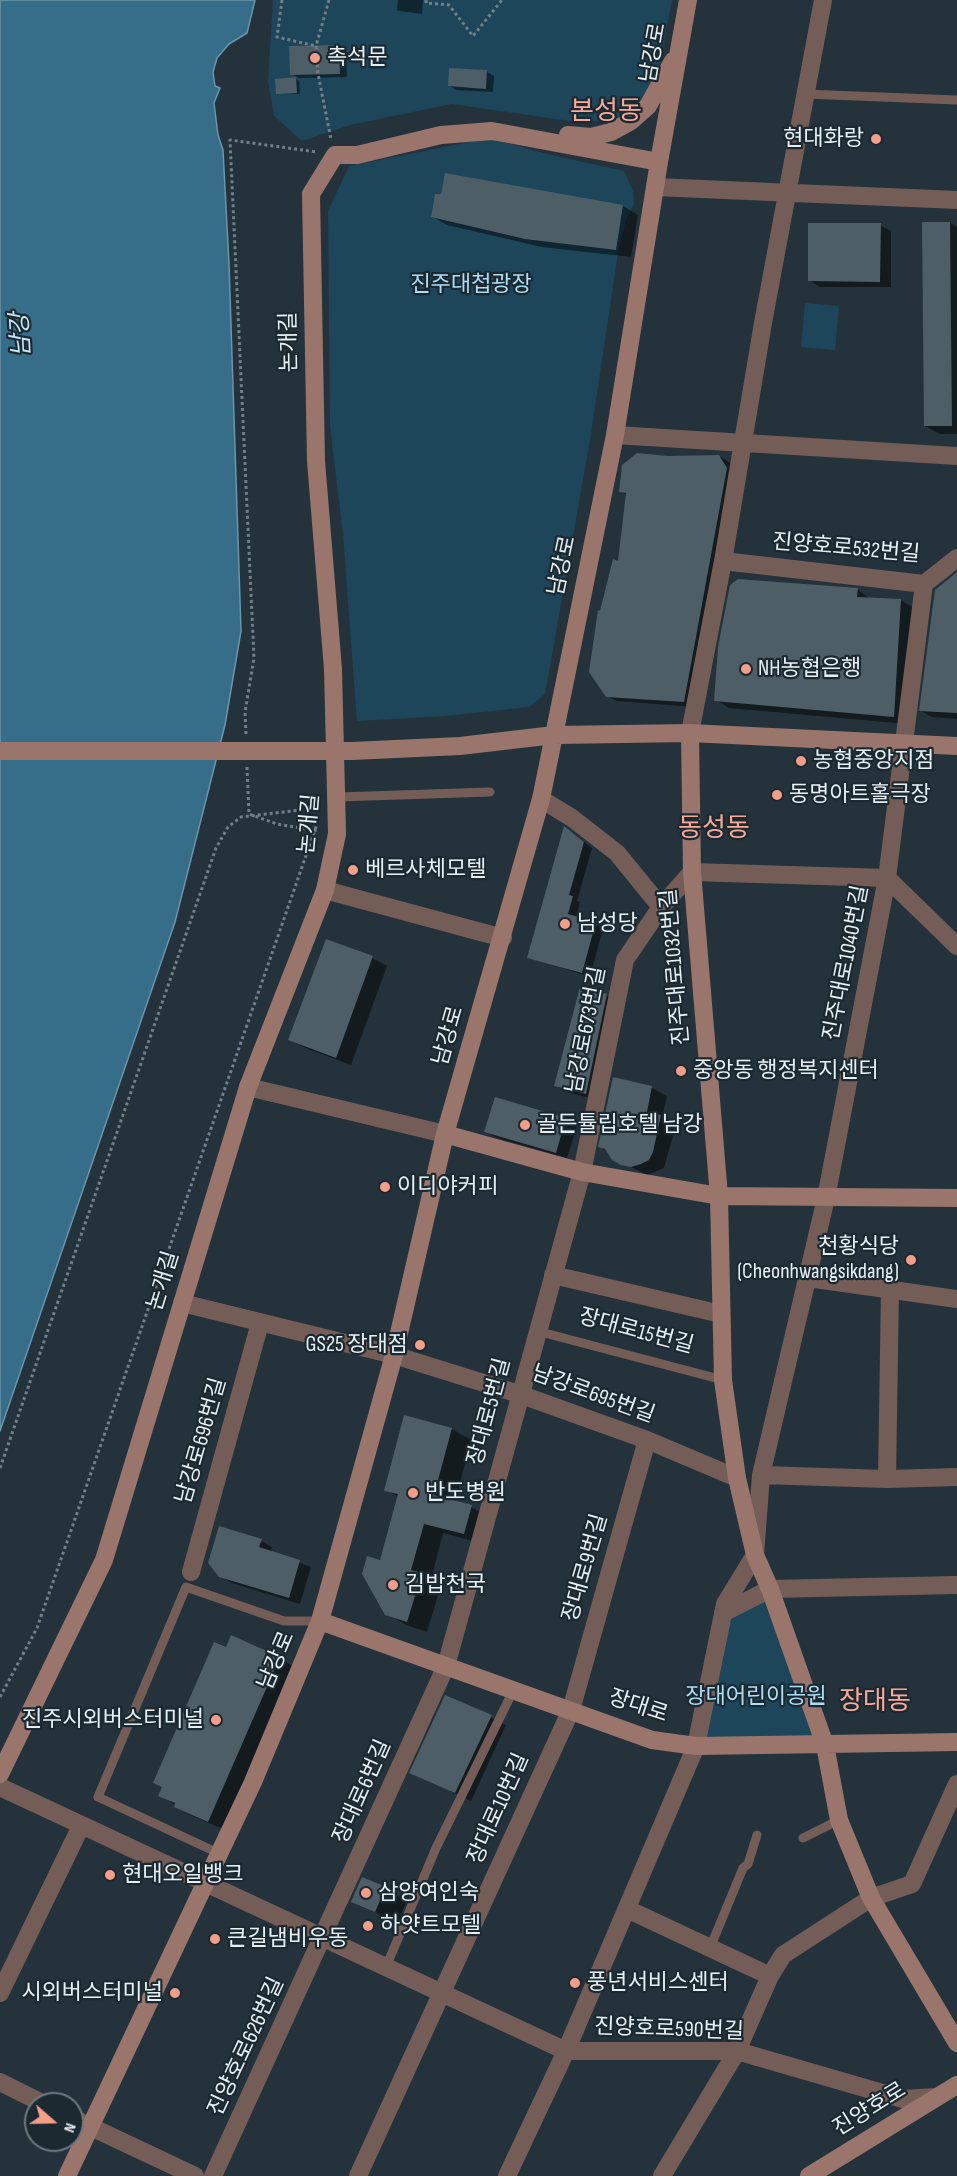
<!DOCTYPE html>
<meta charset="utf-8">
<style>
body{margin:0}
#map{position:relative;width:957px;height:2176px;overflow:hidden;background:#24333b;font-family:"Sofia Sans Condensed",sans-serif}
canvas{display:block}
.north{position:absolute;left:24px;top:2092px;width:60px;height:60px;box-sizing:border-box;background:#1b2931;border:2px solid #6d797f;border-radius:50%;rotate:110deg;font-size:16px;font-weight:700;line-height:24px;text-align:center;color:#e7f0f5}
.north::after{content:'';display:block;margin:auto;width:21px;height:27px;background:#f49e8a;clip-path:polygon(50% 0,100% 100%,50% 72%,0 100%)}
</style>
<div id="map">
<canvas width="957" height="2176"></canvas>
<div class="north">N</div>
</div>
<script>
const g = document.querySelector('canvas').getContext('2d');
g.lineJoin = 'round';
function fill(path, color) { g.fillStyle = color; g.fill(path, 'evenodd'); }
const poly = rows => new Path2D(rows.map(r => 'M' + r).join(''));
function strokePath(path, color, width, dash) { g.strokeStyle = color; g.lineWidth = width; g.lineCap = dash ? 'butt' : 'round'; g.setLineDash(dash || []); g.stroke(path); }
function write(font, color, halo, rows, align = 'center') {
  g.font = font + ' "Sofia Sans Condensed","Noto Sans KR",sans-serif'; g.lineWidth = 4.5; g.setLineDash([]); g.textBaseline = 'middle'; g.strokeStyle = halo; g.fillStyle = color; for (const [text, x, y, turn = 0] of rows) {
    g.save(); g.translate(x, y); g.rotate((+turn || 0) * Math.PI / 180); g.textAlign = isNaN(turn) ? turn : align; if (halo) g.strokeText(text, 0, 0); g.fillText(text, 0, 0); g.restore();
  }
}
fill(poly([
 [273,0,672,0,659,68,646,99,619,121,570,121,452,104,350,125,302,141,274,116,268,81],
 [489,138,547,154,624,171,633,191,634,204,626,220,618,253,590,440,545,694,529,707,446,716,357,721,343,534,330,426,328,211,349,166],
 [805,303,839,306,835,350,801,347],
 [770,1589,825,1745,696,1746,723,1613]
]), '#1d465a');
const water = poly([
 [0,0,255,0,247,33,229,44,217,58,213,72,215,86,220,88,214,103,218,135,223,150,229,264,241,631,225,725,175,922,0,1431,0,0]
]);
fill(water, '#366e89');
strokePath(water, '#6b95a9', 1.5);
fill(poly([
 [398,0,423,0,422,14,400,11,397,10],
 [339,47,346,51,347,77,299,78,291,74,291,48],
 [487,72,494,76,493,92,456,90,449,85],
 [296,79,299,81,300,94,277,93],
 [446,175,623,206,638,215,631,257,542,247,447,225,432,216,442,196],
 [950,223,957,227,957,434,940,434,925,426],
 [880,225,891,231,891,287,820,287,809,280],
 [719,456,729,462,736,474,694,707,617,701,607,696,601,613,619,563,627,495,621,492],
 [957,574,957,719,932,717,921,711],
 [857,589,870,599,901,600,914,608,907,724,729,708,716,700],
 [573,833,592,848,577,901,580,902,576,918,603,928,590,977,529,957],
 [372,958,387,966,351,1065,305,1048,290,1039],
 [606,995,617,1002,597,1100,567,1092,556,1086],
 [614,1079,652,1088,667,1096,662,1117,676,1125,664,1168,647,1175,613,1158,608,1151,600,1147],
 [566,1119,577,1126,567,1158,497,1138,486,1132],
 [405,1417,452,1429,471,1440,455,1502,471,1507,491,1518,484,1544,443,1533,431,1580,441,1585,427,1632,406,1625,386,1613,381,1562,399,1497,386,1490],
 [220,1528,261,1541,272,1547,271,1552,311,1567,300,1604,232,1583,220,1576],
 [227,1649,279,1658,294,1667,223,1829,190,1815,160,1795],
 [446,1696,506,1725,471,1801,411,1772],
 [385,1889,407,1901,397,1923,353,1901]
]), '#0007');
fill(poly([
 [339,45,340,74,290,75,289,46],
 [449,68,487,70,486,89,448,86],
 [296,77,297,93,276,94,275,79],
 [445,173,623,205,616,250,525,239,431,217,435,194,441,194],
 [922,222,950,222,952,426,924,426],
 [808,223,881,223,880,282,808,281],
 [637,453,668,456,719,455,727,468,684,702,606,697,589,672,598,610,600,611,613,559,618,561,626,493,619,492,622,465],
 [957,572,957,713,919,711,935,590],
 [738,579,858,588,857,597,901,599,894,717,714,701,718,647,730,585],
 [564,826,584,842,569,895,573,896,568,914,596,922,582,973,527,958],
 [326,939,373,956,336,1058,288,1040],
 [580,987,607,994,586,1094,554,1086],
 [613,1077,652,1086,647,1112,661,1115,653,1152,649,1160,641,1164,631,1167,621,1165,612,1160,605,1149,598,1147],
 [495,1097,566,1118,556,1153,484,1132],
 [404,1415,452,1428,434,1495,472,1505,464,1534,424,1524,411,1570,422,1573,407,1622,385,1615,362,1574,367,1556,380,1560,398,1494,384,1491],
 [219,1526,262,1539,259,1547,300,1560,289,1598,219,1577,208,1563],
 [231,1635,280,1657,208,1822,174,1807,175,1803,158,1796,162,1787,153,1783,214,1642,226,1647],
 [445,1695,492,1715,455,1793,409,1773],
 [362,1877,386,1887,375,1912,351,1902]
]), '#4e5e67');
strokePath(poly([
 [282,0,277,37,316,46],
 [329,0,316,46,318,74,331,139],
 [426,0,426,3,449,5,473,36,502,0],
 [246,734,245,712,254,658,230,140,317,152],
 [247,767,249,814,277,824,319,831],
 [0,1468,216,848,228,827,241,817,318,808],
 [0,1697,37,1628,317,824]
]), '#737f86', 3, [3, 3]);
strokePath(poly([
 [805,94,957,100],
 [338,797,490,792],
 [537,1331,723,1380],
 [803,1838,839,1820],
 [218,1853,98,1797,186,1587,284,1621,320,1621],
 [710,1948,743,1868,748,1864,757,1835],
 [386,1967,436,1848,513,1691]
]), '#755d57', 9);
strokePath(poly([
 [655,187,957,200],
 [615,435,957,456],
 [723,561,924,584,957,558],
 [690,733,723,561,763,323,823,0],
 [541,799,572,818,617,853,661,907],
 [887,878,957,946],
 [325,890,503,938],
 [248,1087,445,1134],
 [553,1275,721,1314],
 [808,1278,957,1299],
 [182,1303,394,1355,519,1394,647,1440,737,1478],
 [761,1475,887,1479,957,1477],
 [887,1479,890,1289],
 [191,1572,260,1323],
 [723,1613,770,1589,957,1585],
 [0,1787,566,2051,737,2051,903,2099,937,2097],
 [627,1909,770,1976],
 [0,1993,81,1826],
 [0,2082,44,2104],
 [72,2118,195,2176],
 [213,2176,446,1666,582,1172,625,960,661,907,692,872,887,878],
 [358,2176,571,1710,647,1440],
 [507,2176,566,2051,696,1746,725,1604,755,1555,761,1475,826,1198,887,878,924,584],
 [662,2176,737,2051,770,1976,783,1955,871,1898,912,1884,957,1784]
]), '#755d57', 18);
strokePath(poly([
 [568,135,591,137,611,132,631,121,648,106,673,61],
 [690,733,692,872,719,1196,723,1380,737,1478,755,1555,770,1589,825,1745,839,1820,871,1898,957,2043],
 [0,751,352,751,460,746,554,735,690,733,957,746],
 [445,1134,582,1172,719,1196,957,1198],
 [320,1621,652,1740,696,1746,957,1742],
 [0,1774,104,1560,248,1087,325,890,337,834,333,669,316,461,311,194,335,155,357,155,441,135,492,131,659,162],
 [67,2176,253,1782,320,1621,394,1355,445,1134,541,799,615,435,659,162,688,0],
 [809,2176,957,2085]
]), '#9a756c', 18);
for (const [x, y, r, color] of [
 [315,58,6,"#f49e8a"],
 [876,139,6,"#f49e8a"],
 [746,669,6,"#f49e8a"],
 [801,761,6,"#f49e8a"],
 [777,795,6,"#f49e8a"],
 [353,870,6,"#f49e8a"],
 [565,924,6,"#f49e8a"],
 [681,1071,6,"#f49e8a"],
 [525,1125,6,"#f49e8a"],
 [385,1187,6,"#f49e8a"],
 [911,1260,6,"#f49e8a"],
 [420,1345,6,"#f49e8a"],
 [413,1493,6,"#f49e8a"],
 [393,1585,6,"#f49e8a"],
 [216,1720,6,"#f49e8a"],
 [110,1875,6,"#f49e8a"],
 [366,1893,6,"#f49e8a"],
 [368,1926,6,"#f49e8a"],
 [215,1939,6,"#f49e8a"],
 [575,1983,6,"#f49e8a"],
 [175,1993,6,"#f49e8a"]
]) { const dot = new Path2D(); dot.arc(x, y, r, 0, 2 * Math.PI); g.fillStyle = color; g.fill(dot); strokePath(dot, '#1b2931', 2); }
write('22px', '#e7f0f5', '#1b2931', [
 ["남강로",654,53,-80],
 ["논개길",290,342,-91],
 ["진양호로532번길",846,549,5],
 ["남강로",563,566,-78],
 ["논개길",310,824,-85],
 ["진주대로1040번길",847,963,-79],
 ["진주대로1032번길",676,967,-95],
 ["남강로673번길",587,1030,-79],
 ["남강로",449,1036,-74],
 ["논개길",164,1281,-73],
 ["장대로15번길",636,1332,15],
 ["남강로695번길",593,1395,20],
 ["장대로5번길",490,1412,-75],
 ["남강로696번길",202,1441,-74],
 ["장대로9번길",586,1568,-74],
 ["남강로",277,1661,-67],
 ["장대로",638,1707,18],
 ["장대로6번길",363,1792,-66],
 ["장대로10번길",499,1809,-66],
 ["진양호로590번길",669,2030,2],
 ["진양호로626번길",247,2047,-65],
 ["진양호로",870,2110,-32]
]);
write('22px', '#e7f0f5', '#1b2931', [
 ["촉석문",327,58],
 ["현대화랑",864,139,"right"],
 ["NH농협은행",758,669],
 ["농협중앙지점",813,761],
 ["동명아트홀극장",789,795],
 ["베르사체모텔",365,870],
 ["남성당",577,924],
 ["중앙동 행정복지센터",693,1071],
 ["골든튤립호텔 남강",537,1125],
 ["이디야커피",397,1187],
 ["천황식당",899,1247,"right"],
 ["(Cheonhwangsikdang)",899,1272,"right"],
 ["GS25 장대점",408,1345,"right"],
 ["반도병원",425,1493],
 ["김밥천국",405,1585],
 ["진주시외버스터미널",204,1720,"right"],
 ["현대오일뱅크",122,1875],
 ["삼양여인숙",378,1893],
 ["하얏트모텔",380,1926],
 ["큰길냄비우동",227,1939],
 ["풍년서비스센터",587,1983],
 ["시외버스터미널",163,1993,"right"]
], 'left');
write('22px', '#acdcf6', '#1b2931', [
 ["진주대첩광장",471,285],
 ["장대어린이공원",756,1697]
]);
write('italic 24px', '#c6e5f7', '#1b2931', [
 ["남강",22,335,-93]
]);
write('26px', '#fba997', '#1b2931', [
 ["본성동",606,112],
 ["동성동",714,829],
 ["장대동",875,1702]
]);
</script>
